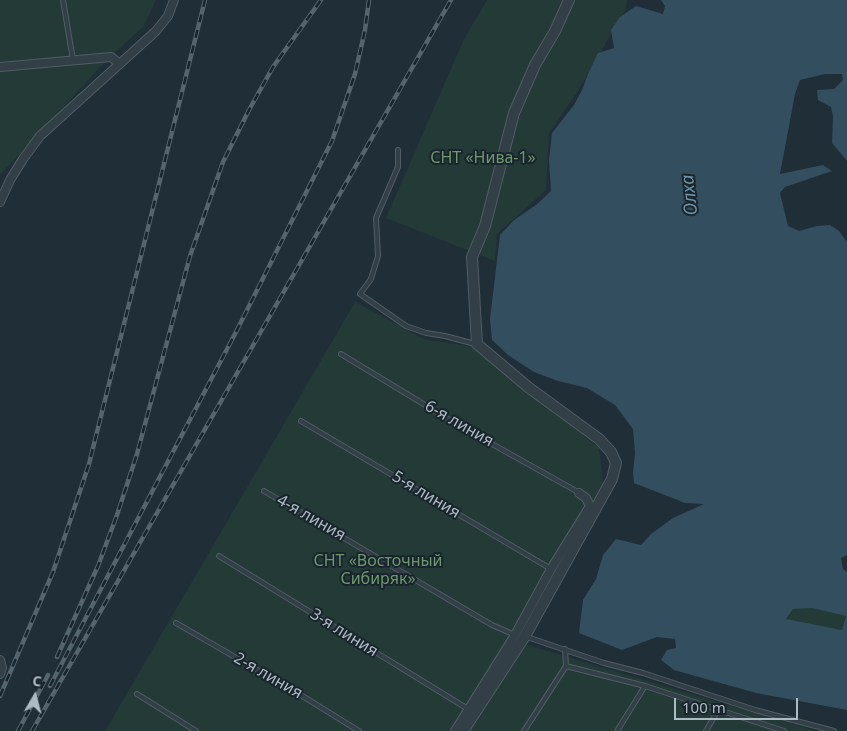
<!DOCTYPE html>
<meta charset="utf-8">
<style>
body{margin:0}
#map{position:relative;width:847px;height:731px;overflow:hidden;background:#202e37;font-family:"Noto Sans",sans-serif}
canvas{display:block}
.north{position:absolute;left:10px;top:671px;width:50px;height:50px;-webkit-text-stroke:4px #19242c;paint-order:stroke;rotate:8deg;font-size:14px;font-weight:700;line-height:20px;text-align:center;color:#adbbc4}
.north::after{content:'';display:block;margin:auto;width:18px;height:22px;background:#adbbc4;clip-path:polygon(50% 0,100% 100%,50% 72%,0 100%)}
.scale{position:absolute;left:674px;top:698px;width:124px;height:22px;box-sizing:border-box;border:2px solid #adbbc4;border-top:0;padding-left:6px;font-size:15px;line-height:18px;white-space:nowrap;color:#adbbc4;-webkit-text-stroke:4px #19242c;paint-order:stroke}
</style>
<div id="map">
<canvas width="847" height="731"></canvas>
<div class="north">С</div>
<div class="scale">100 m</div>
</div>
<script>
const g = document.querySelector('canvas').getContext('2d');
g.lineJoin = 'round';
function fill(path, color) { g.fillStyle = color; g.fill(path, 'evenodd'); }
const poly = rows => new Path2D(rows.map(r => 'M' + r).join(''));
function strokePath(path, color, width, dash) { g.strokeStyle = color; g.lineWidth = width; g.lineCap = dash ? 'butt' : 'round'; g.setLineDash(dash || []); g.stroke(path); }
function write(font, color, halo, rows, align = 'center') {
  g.font = font + ' "Noto Sans",sans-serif'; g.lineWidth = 4; g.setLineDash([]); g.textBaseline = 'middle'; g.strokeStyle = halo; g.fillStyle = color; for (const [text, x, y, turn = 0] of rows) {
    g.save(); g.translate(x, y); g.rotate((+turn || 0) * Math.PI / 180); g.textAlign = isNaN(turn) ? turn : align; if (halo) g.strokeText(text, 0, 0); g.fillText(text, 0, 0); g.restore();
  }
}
fill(poly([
 [0,0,156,0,144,26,107,60,0,175],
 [487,0,627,0,626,8,578,91,549,133,546,190,497,234,495,261,386,218,464,39],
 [355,302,424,339,473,347,599,448,603,482,517,642,816,731,105,731],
 [812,607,846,616,842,630,786,620,793,609]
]), '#233a37');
fill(poly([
 [661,0,847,0,847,161,832,143,833,116,831,107,818,100,817,90,834,89,843,80,842,74,825,74,800,80,795,94,780,174,823,165,832,171,785,187,780,193,788,226,799,231,817,226,830,225,839,231,847,242,847,555,841,558,843,569,847,572,847,710,756,693,674,670,661,660,667,650,676,648,675,639,657,637,622,650,579,633,583,600,596,579,603,555,616,539,641,545,651,534,673,518,704,504,685,503,634,483,633,473,635,453,633,429,615,405,587,388,558,381,534,372,508,355,492,340,490,319,500,235,514,220,536,205,551,191,549,160,552,133,574,105,582,90,588,74,598,53,614,48,611,30,620,17,636,6,663,14,665,6],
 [812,608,846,616,842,630,786,619,793,609]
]), '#334e5f');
const service = poly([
 [63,0,73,60],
 [398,150,398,167,376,218,378,256,371,279,360,294,406,326,426,333,445,336,475,344],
 [341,354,458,425,578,492],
 [301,421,551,569],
 [264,491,492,625,515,635],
 [219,556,468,709],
 [176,623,304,697,359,731],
 [527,637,604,663,643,673,755,710,834,731],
 [565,649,566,666,645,686,784,731],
 [137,694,196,731],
 [524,731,566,666],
 [617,731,645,686],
 [706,731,718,710]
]);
const minor = poly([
 [0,67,111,57,120,64],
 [0,202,10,180,23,159,40,136,156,31,168,16,174,0],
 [0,660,2,668,0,674],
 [455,731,515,635,551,569,590,506,586,498,579,493]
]);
const tertiary = poly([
 [463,731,525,636,612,479,616,463,611,452,599,439,528,387,477,344,472,257,485,226,514,113,535,65,555,31,569,0]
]);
strokePath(service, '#515d65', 6);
strokePath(minor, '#515d65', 10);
strokePath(tertiary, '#515d65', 12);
strokePath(service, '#333f47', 4);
strokePath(minor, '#333f47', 8);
strokePath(tertiary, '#333f47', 10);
const rail = poly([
 [57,657,98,566,117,515,137,454,190,256,223,162,249,110,273,67,321,0],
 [50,686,236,332,332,141,355,74,365,30,369,0],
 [0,696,53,572,89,464,205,0],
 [18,731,48,675],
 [32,731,451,0]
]);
strokePath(rail, '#55656e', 4.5);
strokePath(rail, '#19242c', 2.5, [8]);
write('16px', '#6d996e', '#19242c', [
 ["СНТ «Нива-1»",483,158],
 ["СНТ «Восточный",378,561],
 ["Сибиряк»",378,579]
]);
write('16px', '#adbbc4', '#19242c', [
 ["6-я линия",459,424,30],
 ["5-я линия",426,495,31],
 ["4-я линия",311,518,30],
 ["3-я линия",344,633,32],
 ["2-я линия",268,676,30]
]);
write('italic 18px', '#6e93a9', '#19242c', [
 ["Олха",690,195,-96]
]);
</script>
